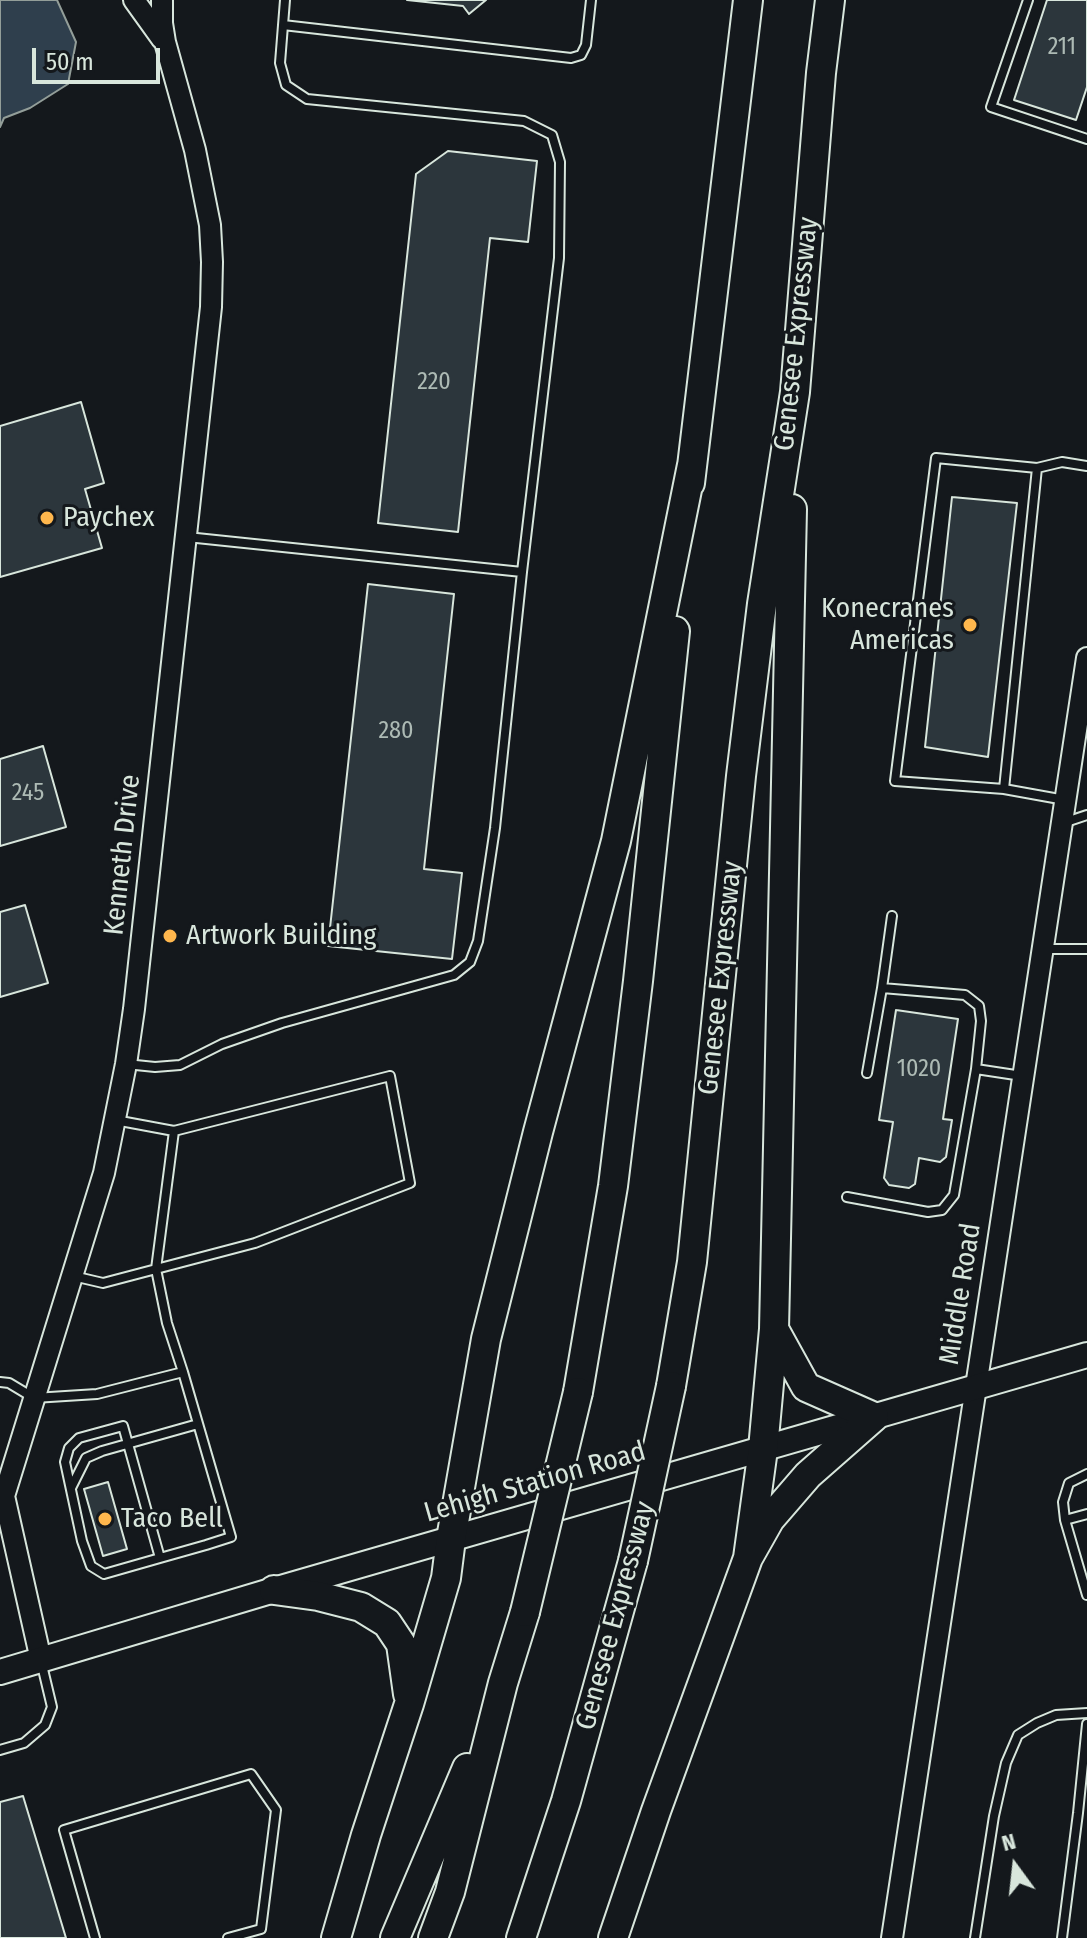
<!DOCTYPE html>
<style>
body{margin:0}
#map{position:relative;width:1087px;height:1938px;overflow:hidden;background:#14181c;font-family:"Fira Sans Condensed",sans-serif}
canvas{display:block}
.north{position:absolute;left:975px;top:1826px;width:80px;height:80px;-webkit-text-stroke:6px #14181c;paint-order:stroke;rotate:345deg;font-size:22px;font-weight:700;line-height:32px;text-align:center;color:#d8e6dc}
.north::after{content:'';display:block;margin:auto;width:28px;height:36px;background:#d8e6dc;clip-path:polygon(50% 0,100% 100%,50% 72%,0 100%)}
.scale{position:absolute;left:32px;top:48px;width:128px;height:36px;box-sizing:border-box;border:4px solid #d8e6dc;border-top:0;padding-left:10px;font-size:24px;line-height:28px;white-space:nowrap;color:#d8e6dc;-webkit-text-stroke:6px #14181c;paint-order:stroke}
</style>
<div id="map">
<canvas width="1087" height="1938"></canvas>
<div class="north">N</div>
<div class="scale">50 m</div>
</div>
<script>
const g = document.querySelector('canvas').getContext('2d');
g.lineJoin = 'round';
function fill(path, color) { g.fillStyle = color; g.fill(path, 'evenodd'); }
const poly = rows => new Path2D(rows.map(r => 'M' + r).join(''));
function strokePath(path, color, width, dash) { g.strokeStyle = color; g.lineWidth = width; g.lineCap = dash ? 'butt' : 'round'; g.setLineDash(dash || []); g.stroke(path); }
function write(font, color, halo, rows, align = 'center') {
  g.font = font + ' "Fira Sans Condensed",sans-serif'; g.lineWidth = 6; g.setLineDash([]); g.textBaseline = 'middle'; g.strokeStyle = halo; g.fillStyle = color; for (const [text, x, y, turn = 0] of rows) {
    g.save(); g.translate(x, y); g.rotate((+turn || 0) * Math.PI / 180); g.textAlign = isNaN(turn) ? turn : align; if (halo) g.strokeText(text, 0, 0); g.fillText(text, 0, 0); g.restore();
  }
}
const water = poly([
 [0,0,57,0,76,42,68,84,30,108,4,118,0,127,0,0]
]);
fill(water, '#2f3f4d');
strokePath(water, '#939e99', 2);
const building = poly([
 [407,0,486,0,469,14,463,6,407,0],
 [1047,0,1087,0,1087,87,1076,120,1014,100,1047,0],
 [448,151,537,161,528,242,490,238,458,532,378,523,416,174,448,151],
 [81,402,104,483,85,489,102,548,0,577,0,426,81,402],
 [952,497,1017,503,988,757,925,747,952,497],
 [368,584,454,594,424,869,462,873,452,959,328,946,368,584],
 [43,746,66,827,0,846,0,759,43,746],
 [25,905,48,983,0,997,0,912,25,905],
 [896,1010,958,1019,943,1119,952,1120,946,1157,940,1162,919,1158,915,1184,909,1188,889,1185,884,1178,893,1122,879,1120,896,1010],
 [108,1482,127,1549,103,1556,84,1489,108,1482],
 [23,1796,66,1938,0,1938,0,1802,23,1796]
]);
fill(building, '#2c363c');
strokePath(building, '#d8e6dc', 2);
const service = poly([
 [1028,0,991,107,1087,139],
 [283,25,571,58,581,55,586,45,591,0],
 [187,537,522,572],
 [1004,789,1037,468],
 [1065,800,1004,789,895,781,936,458,1037,468,1062,462,1087,466],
 [1063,823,1087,815],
 [1043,949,1087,949],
 [882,988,892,916],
 [126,1064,155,1067,180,1065,222,1044,282,1023,454,975,470,962,478,941,495,828,522,572,559,258,560,162,552,135,524,121,307,99,286,85,280,63,285,0],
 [867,1073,882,988,965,995,979,1006,981,1021,976,1069],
 [174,1131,156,1269,167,1323,183,1372],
 [847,1197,928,1212,942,1210,954,1195,976,1069,1022,1076],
 [73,1276,103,1283,255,1243,410,1183,390,1076,174,1131,115,1120],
 [0,1382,9,1383,34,1398,97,1394,183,1372,231,1537,206,1545,160,1558,104,1574,91,1566,82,1541,65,1462,69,1448,79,1438,123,1426,160,1558],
 [1087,1474,1069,1483,1063,1502,1065,1520,1087,1595],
 [71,1488,86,1458,102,1451,198,1424],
 [1065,1520,1087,1514],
 [0,1750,24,1743,45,1725,52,1707,41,1661],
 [95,1938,64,1830,251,1774,276,1810,261,1929,228,1938],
 [975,1938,994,1816,1006,1763,1018,1735,1037,1723,1056,1715,1087,1713],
 [1062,1938,1078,1813,1087,1724]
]);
const tertiary = poly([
 [134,0,162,39],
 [41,1660,4,1496,104,1173,126,1064,134,1009,211,307,212,262,210,225,195,150,165,42,162,23,162,0],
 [892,1938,1087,658]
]);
const primary = poly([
 [0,1672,274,1590,1087,1355]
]);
const motorway = poly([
 [690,483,748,0],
 [671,1386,692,1262,741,776,762,604,795,392,821,73,830,0],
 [578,1392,613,1186,638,981,675,631],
 [748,1558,763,1449,774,1329,792,509],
 [274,1590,318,1596,361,1607,387,1623,401,1644,408,1694],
 [336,1938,366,1835,409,1704,446,1578,451,1539,486,1339,538,1132,616,841,692,465],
 [395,1938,467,1768],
 [433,1938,450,1892,503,1683,525,1612],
 [521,1938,566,1801,633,1561],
 [613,1938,656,1811,748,1558,770,1519,808,1475,874,1417,806,1387,774,1329]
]);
strokePath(service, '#d8e6dc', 12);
strokePath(tertiary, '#d8e6dc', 24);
strokePath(primary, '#d8e6dc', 28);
strokePath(motorway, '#d8e6dc', 32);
strokePath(service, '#14181c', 8);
strokePath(tertiary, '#14181c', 20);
strokePath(primary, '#14181c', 24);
strokePath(motorway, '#14181c', 28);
const motorwayBridge = poly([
 [633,1561,671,1386],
 [525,1612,578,1392]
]);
strokePath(motorwayBridge, '#d8e6dc', 32, []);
strokePath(motorwayBridge, '#14181c', 28);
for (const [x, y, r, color] of [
 [47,518,8,"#ffb74d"],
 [970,625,8,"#ffb74d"],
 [170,936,8,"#ffb74d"],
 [105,1519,8,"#ffb74d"]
]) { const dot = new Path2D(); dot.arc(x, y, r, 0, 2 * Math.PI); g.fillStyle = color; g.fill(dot); strokePath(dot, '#14181c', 3); }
write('24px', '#adbab4', null, [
 ["211",1062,47],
 ["220",434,382],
 ["280",396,731],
 ["245",28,793],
 ["1020",919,1069]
]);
write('28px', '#d8e6dc', '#14181c', [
 ["Genesee Expressway",797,334,-84],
 ["Kenneth Drive",123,855,-84],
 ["Genesee Expressway",721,978,-84],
 ["Middle Road",961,1294,-81],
 ["Lehigh Station Road",535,1483,-16],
 ["Genesee Expressway",616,1616,-75]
]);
write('28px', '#d8e6dc', '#14181c', [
 ["Paychex",63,518],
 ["Konecranes",954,609,"right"],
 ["Americas",954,641,"right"],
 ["Artwork Building",186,936],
 ["Taco Bell",121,1519]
], 'left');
</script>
